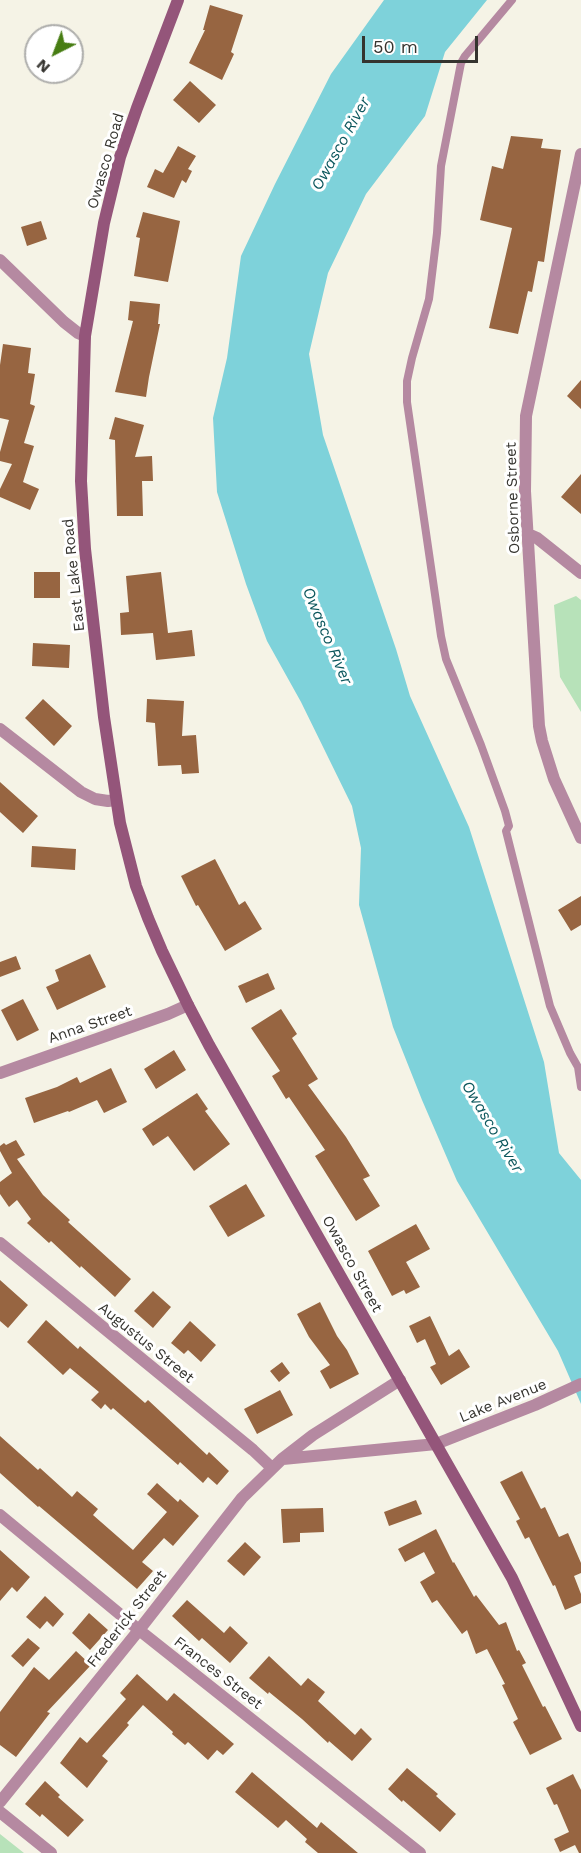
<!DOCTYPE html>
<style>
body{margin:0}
#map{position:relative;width:581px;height:1853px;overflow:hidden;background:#f5f3e6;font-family:"Work Sans",sans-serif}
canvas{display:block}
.north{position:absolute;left:24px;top:24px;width:60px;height:60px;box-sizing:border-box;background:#fff;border:2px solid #aeaeac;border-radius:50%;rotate:222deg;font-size:16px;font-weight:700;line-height:24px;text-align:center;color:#35342f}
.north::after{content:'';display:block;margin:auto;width:21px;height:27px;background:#477d13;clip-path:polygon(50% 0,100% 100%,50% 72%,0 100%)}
.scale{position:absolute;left:362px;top:36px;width:116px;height:27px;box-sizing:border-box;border:3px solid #35342f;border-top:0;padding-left:8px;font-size:18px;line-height:21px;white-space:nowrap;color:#35342f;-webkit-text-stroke:4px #fff;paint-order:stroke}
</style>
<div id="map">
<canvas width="581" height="1853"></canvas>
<div class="north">N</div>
<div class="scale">50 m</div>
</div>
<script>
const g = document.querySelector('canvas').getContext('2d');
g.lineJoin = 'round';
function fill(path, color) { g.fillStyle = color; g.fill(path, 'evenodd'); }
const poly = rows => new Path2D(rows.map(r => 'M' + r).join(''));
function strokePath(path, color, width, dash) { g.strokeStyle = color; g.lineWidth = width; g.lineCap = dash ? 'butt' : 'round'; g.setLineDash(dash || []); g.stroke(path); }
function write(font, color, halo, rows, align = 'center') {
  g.font = font + ' "Work Sans",sans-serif'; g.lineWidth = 6; g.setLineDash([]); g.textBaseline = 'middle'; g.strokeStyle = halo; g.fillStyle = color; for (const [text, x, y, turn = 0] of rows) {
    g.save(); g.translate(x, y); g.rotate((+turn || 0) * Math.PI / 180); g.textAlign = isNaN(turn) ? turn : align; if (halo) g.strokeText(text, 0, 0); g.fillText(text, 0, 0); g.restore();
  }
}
fill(poly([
 [576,596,581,600,581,712,560,677,554,605],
 [0,1834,24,1853,0,1853]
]), '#b7e2b9');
fill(poly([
 [384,0,487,0,445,52,425,116,366,194,328,273,309,354,323,435,396,649,410,696,469,827,544,1062,559,1153,581,1180,581,1404,558,1351,457,1181,422,1100,393,1027,359,905,361,848,352,806,301,702,267,641,246,584,217,492,213,418,227,358,241,256,275,184,331,74]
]), '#7ed2da');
fill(poly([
 [210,5,243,15,231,52,234,54,222,80,189,63,205,30,203,30],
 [190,81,216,105,199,123,173,100],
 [511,136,543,139,541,148,561,150,544,262,538,261,532,292,528,291,518,334,489,328,512,228,480,220,492,166,503,169],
 [178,146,196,156,188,169,192,171,186,183,182,180,174,198,147,187,155,169,163,173],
 [143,212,180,221,168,282,134,276,140,238,136,237],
 [41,221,47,239,27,246,21,227],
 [130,301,160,304,158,324,160,324,149,377,146,397,115,392,133,321,128,320],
 [3,344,31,348,28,373,35,374,30,404,35,406,24,443,34,446,23,482,39,489,30,510,0,497,0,489,12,464,0,461,0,452,9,420,0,418,0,365],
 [581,380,581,409,567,396],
 [115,417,144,425,135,457,152,456,153,481,142,481,143,516,117,516,115,440,109,439],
 [581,474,581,514,561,497],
 [34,572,60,572,60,598,34,598],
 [161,572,168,633,192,630,195,656,156,660,153,633,121,635,120,613,129,612,126,576],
 [33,643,70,645,69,668,32,666],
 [43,699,72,726,54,746,25,718],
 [147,699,184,701,182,736,196,735,199,773,182,774,181,765,158,766,155,723,146,722],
 [0,782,38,816,23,833,0,812],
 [32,846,76,849,75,870,31,867],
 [215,859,239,905,245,901,262,929,225,951,198,905,196,906,181,876],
 [581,896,581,925,571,931,558,910],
 [90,954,106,987,57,1010,46,987,59,981,55,970],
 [16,956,21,969,0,977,0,962],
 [268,973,275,989,246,1003,238,986],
 [23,999,39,1030,17,1041,1,1010],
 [281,1009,297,1034,292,1038,318,1079,308,1085,346,1137,370,1176,363,1179,380,1206,356,1221,315,1156,325,1150,289,1097,286,1099,272,1076,280,1071,251,1028],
 [174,1050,186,1070,156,1089,144,1069],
 [111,1068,127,1102,104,1113,97,1100,69,1112,68,1111,34,1123,25,1098,57,1087,77,1077,80,1083],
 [197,1093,208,1109,205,1111,230,1144,194,1171,168,1136,153,1146,142,1129],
 [16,1140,25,1155,17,1159,43,1195,70,1220,68,1222,131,1279,115,1297,81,1266,80,1268,51,1241,49,1243,27,1223,31,1219,17,1200,9,1207,0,1194,0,1182,12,1173,0,1151,0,1146,4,1143,6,1145],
 [246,1184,265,1216,228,1237,209,1206],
 [416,1224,430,1249,406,1262,420,1287,406,1294,404,1290,392,1296,368,1251],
 [0,1280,28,1305,8,1328,0,1321],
 [153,1291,171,1307,153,1328,134,1311],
 [320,1302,337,1336,347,1350,359,1374,330,1389,320,1371,330,1365,309,1337,297,1314],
 [430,1316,449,1356,459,1349,470,1367,441,1385,430,1367,436,1364,425,1339,417,1343,409,1326],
 [46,1320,78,1349,80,1346,145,1403,148,1400,207,1455,209,1452,229,1471,217,1485,208,1477,203,1483,180,1462,178,1465,113,1408,111,1410,105,1404,101,1409,91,1400,99,1392,70,1368,63,1375,27,1342],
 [190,1321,216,1345,201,1362,188,1350,184,1354,171,1343],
 [282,1362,290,1373,279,1382,270,1371],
 [280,1390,293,1415,257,1434,244,1409],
 [0,1436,38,1470,40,1468,72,1497,77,1491,98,1509,93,1515,133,1550,167,1512,147,1494,157,1483,178,1502,180,1499,199,1516,173,1546,164,1538,142,1562,153,1571,137,1589,39,1506,38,1507,0,1473],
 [522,1471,541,1509,545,1507,559,1537,568,1533,581,1563,581,1573,574,1576,581,1594,581,1603,565,1610,555,1585,553,1586,529,1537,525,1539,516,1521,520,1519,500,1482],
 [416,1500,422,1514,389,1526,384,1512],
 [323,1508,324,1532,300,1533,300,1542,283,1543,281,1509],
 [436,1529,453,1563,454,1562,474,1597,476,1595,499,1625,506,1622,517,1651,519,1650,526,1663,522,1665,543,1707,545,1706,562,1739,530,1755,513,1722,518,1719,502,1685,505,1684,487,1649,476,1654,467,1630,462,1634,437,1600,432,1603,420,1582,435,1573,424,1552,405,1562,398,1549],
 [245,1542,261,1557,244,1576,227,1561],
 [0,1550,30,1577,17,1592,12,1587,0,1601],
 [45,1596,64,1614,53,1627,47,1621,40,1629,26,1617],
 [187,1600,224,1633,230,1626,248,1643,230,1663,202,1638,199,1641,172,1616],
 [89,1613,108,1630,90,1650,72,1633],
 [28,1638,40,1648,23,1667,11,1656],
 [76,1651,91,1665,47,1712,50,1713,16,1757,0,1745,0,1712,34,1667,49,1680],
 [269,1656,301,1686,308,1678,325,1692,318,1701,355,1735,361,1728,372,1739,352,1761,329,1741,328,1743,302,1719,269,1692,268,1694,249,1678],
 [137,1674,167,1701,174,1693,234,1744,223,1755,217,1750,208,1760,188,1742,185,1745,172,1734,173,1732,143,1705,127,1723,129,1725,102,1756,108,1761,87,1788,60,1763,80,1737,87,1743,126,1699,120,1693],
 [407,1768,438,1794,436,1796,456,1814,440,1832,403,1800,402,1802,388,1789],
 [252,1772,317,1828,321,1822,358,1853,318,1853,305,1842,307,1839,286,1820,278,1828,235,1792],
 [573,1774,581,1790,581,1853,579,1853,575,1845,560,1852,554,1839,569,1832,557,1804,554,1805,546,1788],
 [45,1781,60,1795,58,1797,84,1820,68,1837,42,1814,40,1817,25,1804]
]), '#976541');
strokePath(poly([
 [512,0,465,56,461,63,441,166,437,233,429,299,412,358,407,381,407,402,441,636,446,659,481,745,505,811,509,826,506,831,550,1006,570,1053,578,1067,581,1087]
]), '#b589a1', 8);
strokePath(poly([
 [581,154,526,416,525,491,539,726,542,741,554,779,581,838],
 [528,534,537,538,581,573],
 [0,729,81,792,95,799,108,801,116,800],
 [0,1073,168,1014,188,1005],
 [0,1243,253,1450,272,1468],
 [283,1459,436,1444],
 [0,1515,139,1630,420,1853],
 [0,1802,139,1630,242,1498,282,1459,313,1435,400,1380],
 [0,1812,51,1853]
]), '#b589a1', 12);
strokePath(poly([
 [0,260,64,322,78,333,85,336],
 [436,1444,535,1405,581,1384]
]), '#b589a1', 12);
strokePath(poly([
 [178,0,137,108,120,157,104,223,85,336,81,481,85,549,104,717,120,823,136,886,148,918,162,951,188,1005,209,1045,512,1578,581,1726]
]), '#94557a', 12);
write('15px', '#35342f', '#fff', [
 ["Owasco Road",106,161,-74],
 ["Osborne Street",513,498,-92],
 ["East Lake Road",74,575,-96],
 ["Anna Street",90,1025,-19],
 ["Owasco Street",352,1264,61],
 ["Augustus Street",146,1343,39],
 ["Lake Avenue",503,1401,-22],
 ["Frederick Street",127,1619,-52],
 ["Frances Street",218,1673,38]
]);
write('italic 16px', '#0c575d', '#fff', [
 ["Owasco River",341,144,-61],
 ["Owasco River",327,636,67],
 ["Owasco River",492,1127,59]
]);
</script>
